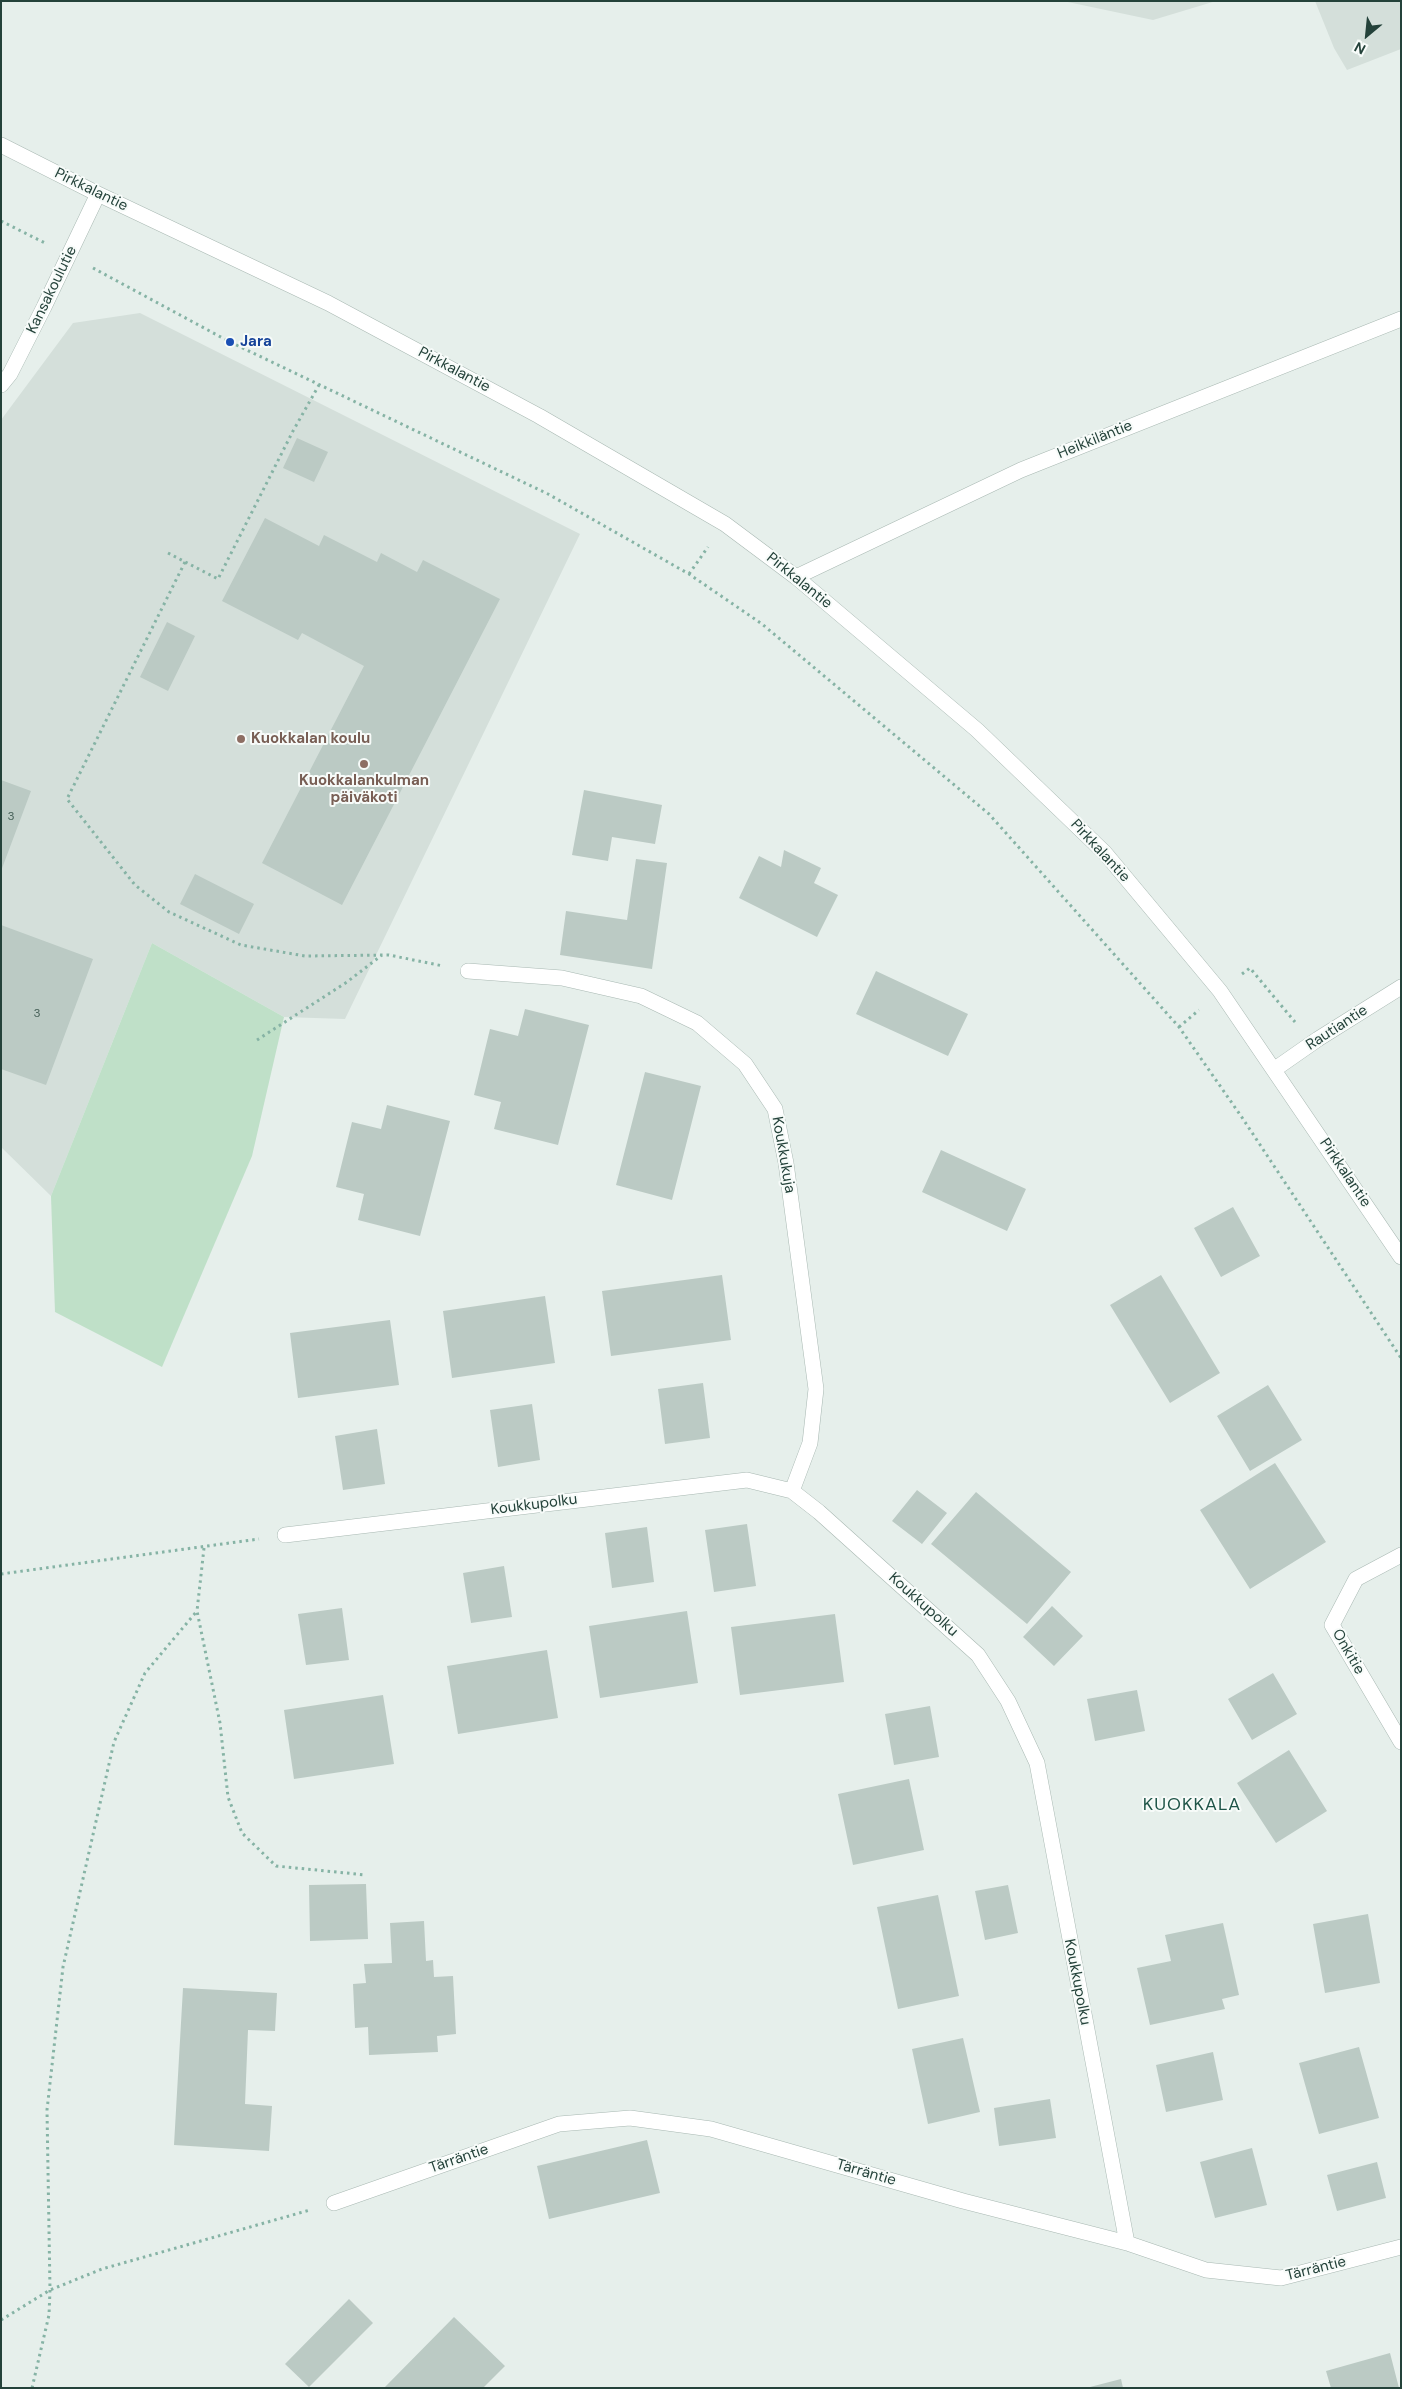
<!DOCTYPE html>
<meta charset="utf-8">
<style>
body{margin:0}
#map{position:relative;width:1402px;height:2389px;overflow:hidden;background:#e6efeb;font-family:"DM Sans",sans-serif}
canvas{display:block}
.frame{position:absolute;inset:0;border:2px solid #24423a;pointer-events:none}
.north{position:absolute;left:1342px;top:10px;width:50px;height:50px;-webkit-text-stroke:4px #f7fbf9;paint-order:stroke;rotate:208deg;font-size:14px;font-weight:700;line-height:20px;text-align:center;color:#24423a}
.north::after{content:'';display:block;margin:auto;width:18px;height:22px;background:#24423a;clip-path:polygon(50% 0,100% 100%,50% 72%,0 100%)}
</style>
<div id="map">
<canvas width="1402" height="2389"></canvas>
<div class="frame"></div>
<div class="north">N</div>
</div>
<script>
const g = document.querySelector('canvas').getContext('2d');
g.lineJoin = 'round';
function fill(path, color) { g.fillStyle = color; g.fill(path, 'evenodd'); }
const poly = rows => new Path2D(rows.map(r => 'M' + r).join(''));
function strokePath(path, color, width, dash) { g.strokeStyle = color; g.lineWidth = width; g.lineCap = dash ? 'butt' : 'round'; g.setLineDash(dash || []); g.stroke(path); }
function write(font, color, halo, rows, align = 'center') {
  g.font = font + ' "DM Sans",sans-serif'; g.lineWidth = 4; g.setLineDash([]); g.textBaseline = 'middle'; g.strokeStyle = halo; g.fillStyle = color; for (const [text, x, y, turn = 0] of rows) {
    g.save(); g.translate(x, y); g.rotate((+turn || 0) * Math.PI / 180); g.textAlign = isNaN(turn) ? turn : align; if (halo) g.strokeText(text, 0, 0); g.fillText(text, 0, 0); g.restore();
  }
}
fill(poly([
 [1063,1,1216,1,1153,20],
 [1315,1,1401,1,1401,49,1347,70,1334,48],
 [140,313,580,534,345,1019,284,1017,152,943,51,1196,1,1147,1,420,73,323]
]), '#d4dfda');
fill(poly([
 [152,943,284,1017,252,1156,162,1367,55,1312,51,1196]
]), '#bfe0c8');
fill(poly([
 [297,438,328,452,314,482,283,468],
 [265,518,319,546,324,535,377,562,381,553,417,572,423,560,500,599,342,905,262,863,364,666,302,633,298,640,222,601],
 [167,622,195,636,168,691,140,677],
 [1,780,31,791,1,871],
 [584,790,662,805,655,844,612,837,608,861,572,855],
 [784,850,821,868,814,883,838,895,817,937,739,898,759,856,781,867],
 [636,859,667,863,652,969,560,955,566,911,627,920],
 [195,874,254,904,239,934,180,904],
 [1,925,93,959,46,1085,1,1069],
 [876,971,968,1014,948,1056,856,1014],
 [525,1009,589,1025,558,1145,494,1129,501,1102,474,1095,490,1029,518,1036],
 [645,1072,701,1086,672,1200,616,1185],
 [387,1105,450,1121,420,1236,358,1220,364,1194,336,1187,352,1122,381,1129],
 [941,1150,1026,1189,1007,1231,922,1192],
 [1233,1207,1260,1256,1221,1277,1194,1228],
 [722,1275,731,1340,611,1356,602,1291],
 [1161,1275,1220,1373,1170,1403,1110,1305],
 [545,1296,555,1363,452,1378,443,1311],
 [390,1320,399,1385,298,1398,290,1333],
 [703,1383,710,1438,665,1444,658,1389],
 [1268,1385,1302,1440,1250,1471,1217,1416],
 [532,1404,540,1460,498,1467,490,1410],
 [377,1429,385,1484,343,1490,335,1436],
 [1275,1463,1326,1542,1250,1589,1200,1510],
 [917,1490,947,1513,922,1544,892,1521],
 [976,1492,1071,1572,1027,1624,931,1544],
 [747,1524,756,1586,714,1592,705,1530],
 [647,1527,654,1582,612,1588,605,1533],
 [504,1566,512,1617,471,1623,463,1573],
 [1052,1606,1083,1636,1054,1666,1023,1637],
 [342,1608,349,1660,306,1665,298,1614],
 [687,1611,698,1683,600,1698,589,1626],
 [835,1614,844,1682,740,1695,731,1627],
 [547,1650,558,1718,458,1734,447,1666],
 [1273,1673,1297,1714,1252,1740,1228,1699],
 [1137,1690,1145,1731,1095,1741,1087,1699],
 [383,1695,394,1764,294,1779,284,1710],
 [930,1706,939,1757,894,1765,885,1714],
 [1289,1750,1327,1811,1276,1843,1237,1783],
 [909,1779,924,1850,853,1865,838,1794],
 [366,1884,368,1939,310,1941,309,1885],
 [1008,1885,1018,1933,985,1940,975,1891],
 [938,1895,959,1996,898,2009,877,1907],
 [1368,1914,1380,1983,1325,1993,1313,1924],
 [424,1921,426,1961,433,1960,434,1977,453,1976,456,2034,437,2036,438,2052,369,2055,368,2027,355,2028,353,1984,366,1983,364,1964,392,1963,390,1923],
 [1223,1923,1239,1995,1222,1999,1225,2009,1150,2025,1137,1968,1171,1961,1165,1935],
 [183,1988,277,1993,275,2031,248,2030,245,2104,272,2106,269,2151,174,2145],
 [963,2038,980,2112,928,2124,912,2049],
 [1359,2047,1379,2118,1319,2134,1299,2063],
 [1213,2052,1223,2100,1166,2112,1156,2065],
 [1050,2099,1056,2138,999,2146,994,2108],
 [647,2140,660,2193,549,2219,537,2166],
 [1252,2148,1267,2205,1215,2218,1200,2162],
 [1377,2162,1386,2198,1337,2211,1327,2175],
 [349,2299,373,2323,309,2387,285,2364],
 [454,2317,505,2366,483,2388,384,2388],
 [1390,2353,1399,2388,1331,2388,1326,2371],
 [1121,2379,1123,2388,1090,2388,1090,2387]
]), '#bbcac4');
const minor = poly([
 [1,145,98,194,328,303,539,416,725,524,796,577,977,730,1105,853,1220,991,1401,1257],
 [1,385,10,374,44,307,98,194],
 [796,577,1021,470,1401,319],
 [468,971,562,978,641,996,697,1023,745,1064,775,1109,786,1163,816,1389,810,1443,792,1491],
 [1275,1069,1318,1039,1401,987],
 [285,1535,747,1480,792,1491,819,1512,978,1655,1008,1701,1037,1763,1127,2243],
 [1401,1555,1356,1579,1332,1625,1401,1742],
 [334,2203,559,2124,630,2118,711,2129,963,2201,1127,2243,1206,2270,1281,2278,1401,2247]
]);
strokePath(minor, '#a8b8b2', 16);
strokePath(poly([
 [1,221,45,243],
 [93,268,230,342,548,494,689,574,762,624,989,814,1179,1027,1241,1116,1401,1358],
 [168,553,218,579,293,431,319,385],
 [185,562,67,799,135,885,169,912,241,945,305,956,389,955,443,966],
 [689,574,708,547],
 [1242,974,1250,968,1295,1022],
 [1179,1027,1199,1010],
 [257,1040,347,982,382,955],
 [204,1548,197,1611,220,1723,228,1797,242,1833,276,1866,366,1875],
 [1,1574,259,1539],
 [1,2320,50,2290,102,2269,310,2210],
 [32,2388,49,2315,50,2290,47,2110,63,1967,114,1742,145,1673,197,1611]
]), '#86b3a5', 3, [2.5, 4]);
strokePath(minor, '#fff', 15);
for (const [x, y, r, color] of [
 [230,342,5,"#1a4fb4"],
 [241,739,5,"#8d6e63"],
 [364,764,5,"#8d6e63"]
]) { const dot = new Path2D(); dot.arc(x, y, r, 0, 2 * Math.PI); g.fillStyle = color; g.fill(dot); strokePath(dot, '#f7fbf9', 2); }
write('12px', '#4a645c', null, [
 ["3",11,817],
 ["3",37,1014]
]);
write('15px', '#24423a', '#f7fbf9', [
 ["Pirkkalantie",91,190,26],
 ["Kansakoulutie",52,290,-64],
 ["Pirkkalantie",454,370,28],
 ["Heikkiläntie",1095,440,-22],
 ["Pirkkalantie",799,581,39],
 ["Pirkkalantie",1100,851,47],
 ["Rautiantie",1337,1028,-33],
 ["Koukkukuja",783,1155,80],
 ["Pirkkalantie",1345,1173,56],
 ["Koukkupolku",534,1505,-7],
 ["Koukkupolku",923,1605,42],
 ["Onkitie",1348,1652,60],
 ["Koukkupolku",1077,1982,79],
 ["Tärräntie",459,2159,-19],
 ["Tärräntie",866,2173,16],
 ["Tärräntie",1316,2269,-14]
]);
write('bold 15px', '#164399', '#f7fbf9', [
 ["Jara",240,342]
], 'left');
write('bold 15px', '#785e54', '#f7fbf9', [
 ["Kuokkalan koulu",251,739],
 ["Kuokkalankulman",364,781,"center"],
 ["päiväkoti",364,798,"center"]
], 'left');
g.letterSpacing = '1px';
write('18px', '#1f5548', '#f7fbf9', [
 ["KUOKKALA",1192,1805]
]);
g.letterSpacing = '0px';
</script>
